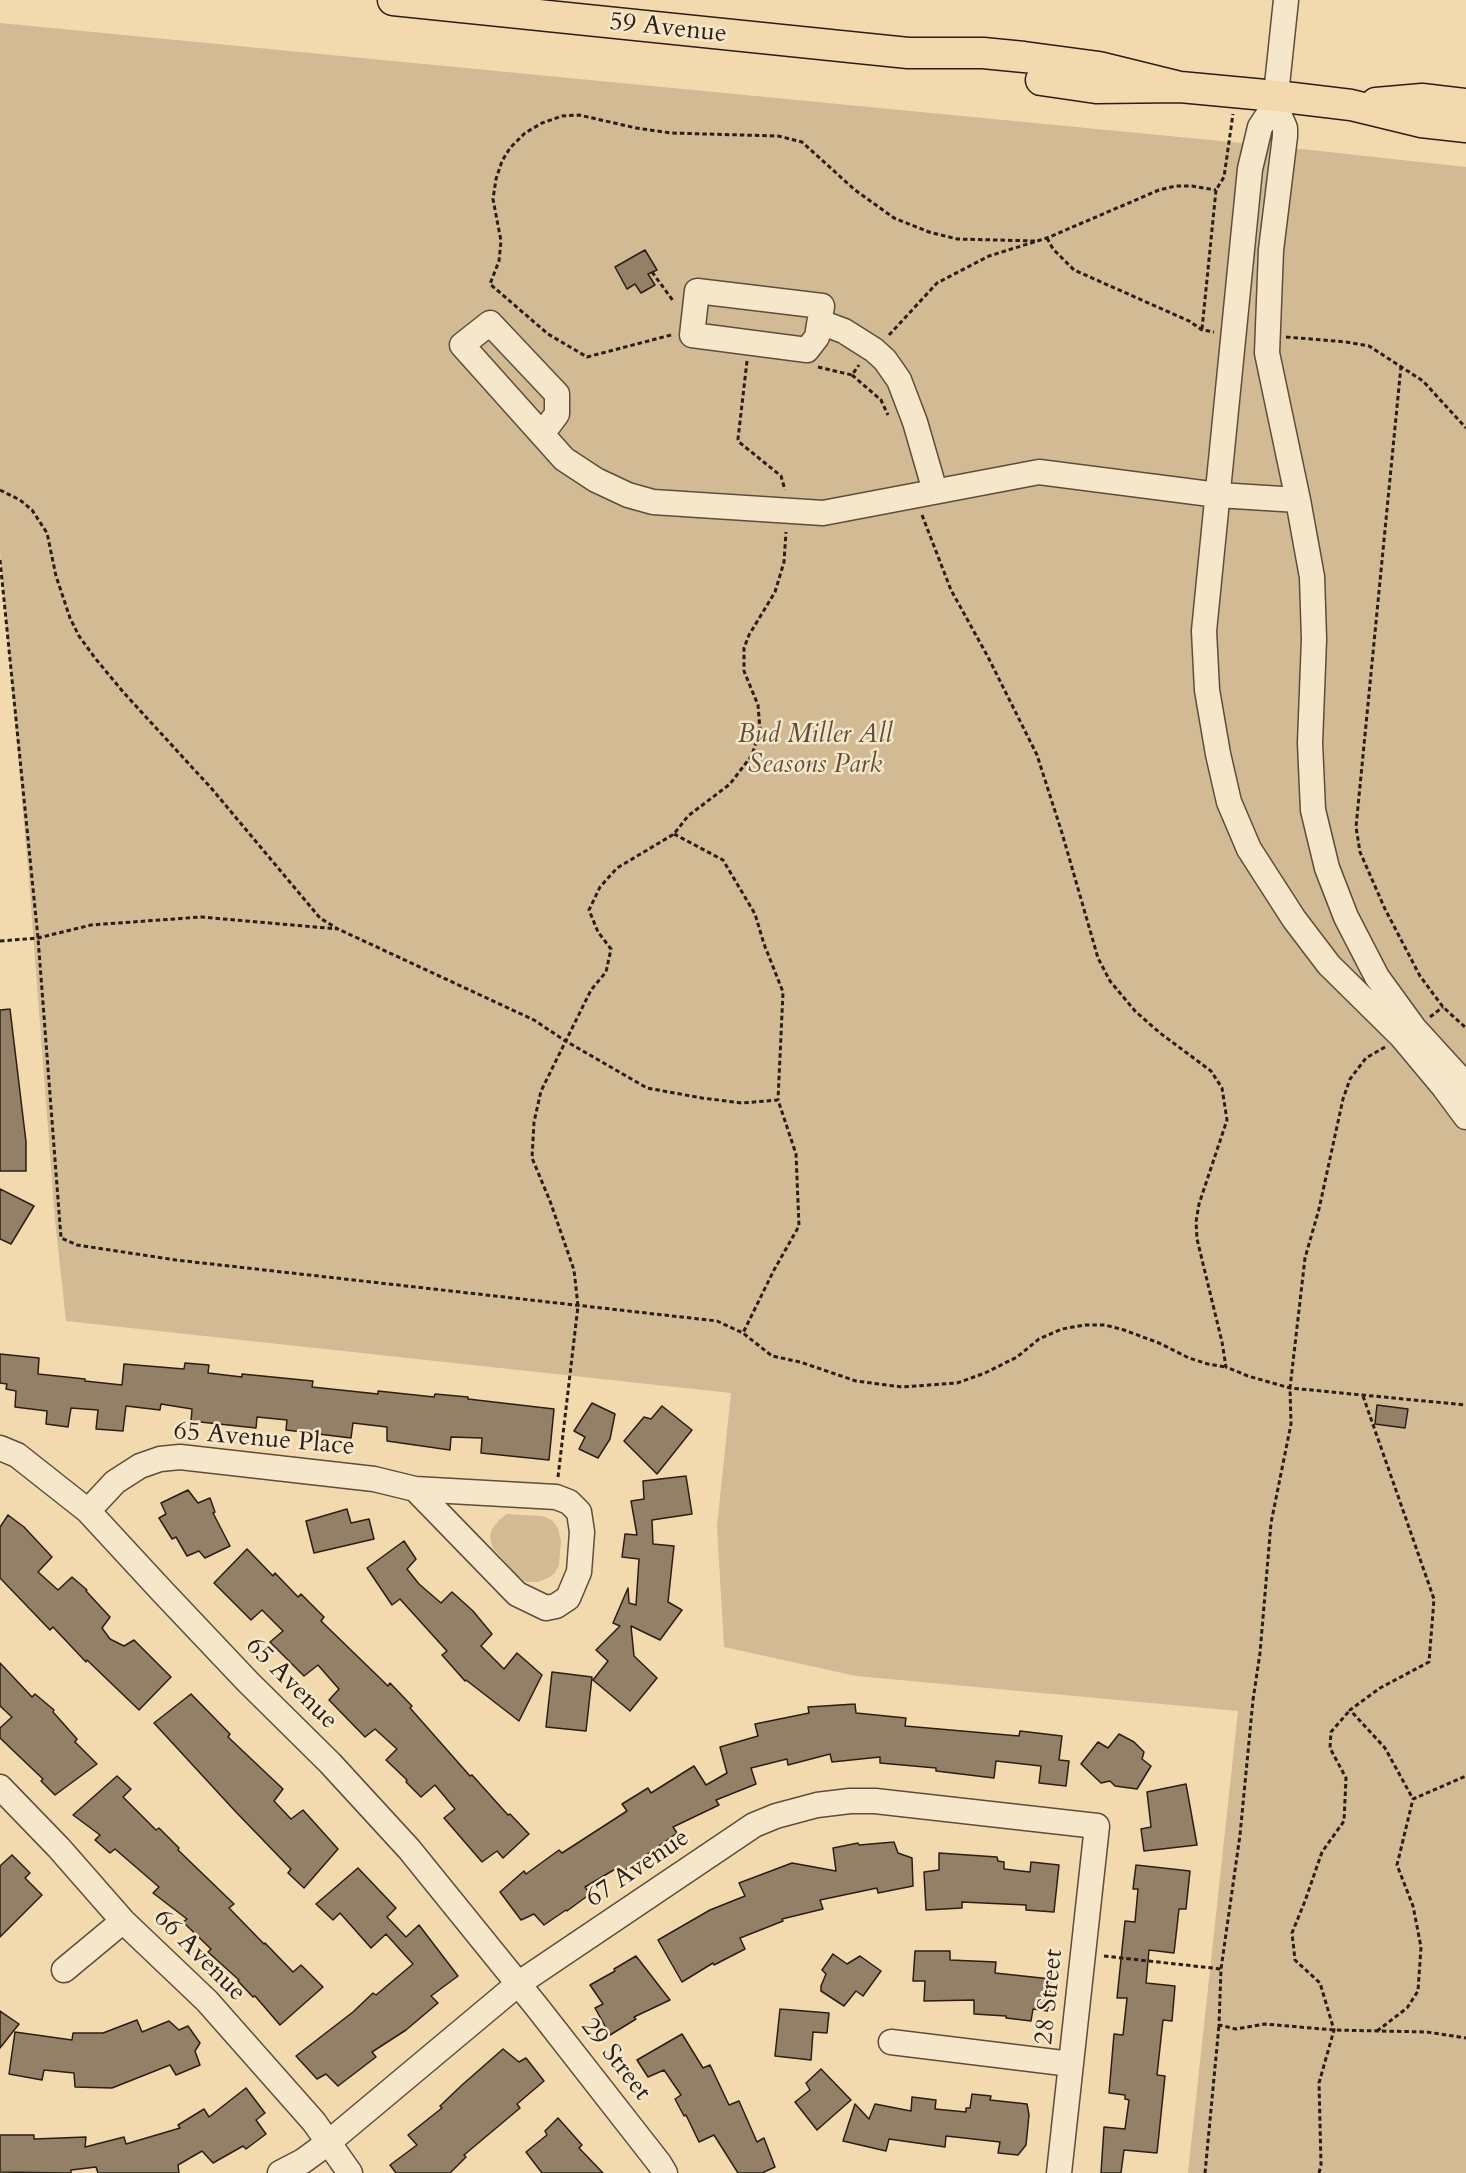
<!DOCTYPE html>
<style>
body{margin:0}
canvas{display:block;background:#f3daae}
</style>
<canvas width="1466" height="2173"></canvas>
<script>
const g = document.querySelector('canvas').getContext('2d');
g.lineJoin = 'round';
function fill(path, color) { g.fillStyle = color; g.fill(path, 'evenodd'); }
const poly = rows => new Path2D(rows.map(r => 'M' + r).join(''));
function strokePath(path, color, width, dash) { g.strokeStyle = color; g.lineWidth = width; g.lineCap = dash ? 'butt' : 'round'; g.setLineDash(dash || []); g.stroke(path); }
function write(font, color, halo, rows, align = 'center') {
  g.font = font + ' Cardo,serif'; g.lineWidth = 5; g.setLineDash([]); g.textBaseline = 'middle'; g.strokeStyle = halo; g.fillStyle = color; for (const [text, x, y, turn = 0] of rows) {
    g.save(); g.translate(x, y); g.rotate((+turn || 0) * Math.PI / 180); g.textAlign = isNaN(turn) ? turn : align; if (halo) g.strokeText(text, 0, 0); g.fillText(text, 0, 0); g.restore();
  }
}
fill(poly([
 [0,23,1283,147,1466,167,1466,2173,1188,2173,1238,1711,856,1676,724,1647,717,1526,731,1393,66,1321,55,1220,29,880,0,552],
 [507,1514,542,1516,552,1520,558,1528,561,1541,559,1565,555,1573,548,1578,538,1582,526,1582,516,1574,492,1547,490,1536,492,1529,499,1520]
]), '#d1ba94');
const building = poly([
 [645,250,657,270,648,274,655,285,641,293,635,284,627,289,615,267,645,250],
 [10,1009,26,1142,26,1171,0,1171,0,1010,10,1009],
 [0,1189,34,1206,11,1244,0,1239,0,1189],
 [0,1354,39,1358,38,1374,85,1379,85,1381,122,1385,124,1364,184,1369,185,1363,209,1365,208,1373,242,1377,242,1374,313,1381,312,1387,378,1394,378,1391,434,1397,435,1394,468,1397,468,1399,554,1409,549,1460,481,1453,482,1438,451,1437,450,1450,387,1441,387,1427,353,1423,351,1438,286,1430,287,1420,257,1417,256,1428,191,1421,192,1409,161,1404,160,1410,126,1406,123,1431,96,1429,98,1410,71,1408,68,1427,46,1424,47,1411,15,1407,16,1391,6,1389,7,1384,0,1383,0,1354],
 [592,1403,615,1414,610,1439,598,1458,579,1449,585,1437,574,1431,592,1403],
 [1377,1405,1408,1409,1405,1428,1375,1424,1377,1405],
 [662,1406,692,1430,657,1474,624,1441,644,1417,651,1419,662,1406],
 [686,1476,692,1514,652,1520,653,1544,674,1546,668,1602,682,1610,660,1640,631,1626,634,1656,657,1678,630,1711,593,1680,608,1661,596,1650,620,1626,613,1623,628,1588,629,1603,636,1605,639,1559,622,1557,625,1534,637,1535,631,1501,644,1499,643,1481,686,1476],
 [188,1490,198,1503,210,1498,215,1512,213,1513,230,1546,205,1558,199,1551,187,1556,176,1537,172,1539,159,1518,166,1514,161,1503,188,1490],
 [347,1509,351,1523,369,1519,374,1539,314,1553,306,1521,347,1509],
 [8,1515,24,1527,52,1557,38,1572,58,1590,72,1577,87,1590,86,1591,110,1617,102,1628,110,1639,124,1646,134,1640,171,1677,139,1710,87,1660,86,1662,53,1627,50,1630,0,1578,0,1527,8,1515],
 [404,1541,416,1559,407,1569,419,1584,441,1603,452,1592,473,1611,492,1634,481,1646,504,1669,517,1653,542,1675,519,1721,466,1680,465,1681,442,1655,447,1651,400,1599,392,1605,367,1568,404,1541],
 [247,1549,273,1576,275,1573,298,1597,301,1594,324,1617,321,1621,388,1686,390,1683,412,1706,410,1708,470,1776,472,1775,508,1815,510,1814,529,1834,503,1858,497,1851,482,1862,444,1818,455,1809,435,1785,421,1797,406,1782,407,1780,386,1760,397,1749,375,1729,365,1737,329,1700,339,1689,318,1665,304,1676,270,1642,283,1631,262,1610,251,1620,214,1583,247,1549],
 [0,1663,32,1697,35,1694,54,1710,53,1712,77,1739,75,1742,97,1764,55,1795,41,1781,43,1779,0,1738,0,1728,12,1717,0,1706,0,1663],
 [552,1672,592,1677,586,1731,546,1727,552,1672],
 [191,1694,230,1734,228,1737,283,1789,274,1801,291,1819,303,1810,338,1849,304,1888,288,1873,291,1869,235,1811,154,1723,191,1694],
 [855,1704,856,1713,906,1718,905,1726,1019,1736,1020,1731,1062,1736,1059,1760,1069,1761,1066,1786,1039,1783,1041,1766,996,1761,994,1778,936,1771,936,1768,880,1763,880,1757,832,1762,830,1754,788,1765,787,1759,751,1768,756,1784,716,1800,719,1805,673,1827,677,1833,621,1873,617,1868,585,1887,590,1894,567,1911,566,1910,544,1925,534,1914,521,1920,500,1892,524,1871,526,1874,559,1850,562,1853,627,1811,622,1804,648,1788,651,1793,694,1766,706,1785,727,1773,720,1747,758,1736,755,1724,809,1713,808,1707,855,1704],
 [1119,1734,1134,1742,1144,1752,1142,1759,1151,1766,1137,1789,1115,1786,1110,1781,1101,1783,1081,1764,1098,1742,1108,1748,1119,1734],
 [117,1776,131,1789,123,1797,156,1830,159,1828,179,1848,178,1850,234,1904,229,1908,264,1944,265,1943,293,1972,301,1965,323,1987,280,2025,255,1996,253,1997,238,1981,239,1980,208,1952,211,1949,183,1922,187,1919,153,1893,159,1887,115,1849,110,1853,95,1840,100,1835,73,1815,117,1776],
 [1186,1784,1197,1845,1144,1851,1141,1829,1151,1827,1147,1792,1186,1784],
 [894,1842,898,1853,912,1858,913,1886,878,1893,877,1888,820,1900,823,1909,782,1919,783,1921,740,1938,745,1949,714,1965,713,1963,682,1982,658,1940,710,1910,745,1896,739,1883,792,1863,836,1871,833,1848,858,1843,859,1845,894,1842],
 [939,1853,997,1857,998,1861,1004,1862,1004,1869,1030,1872,1031,1862,1059,1865,1054,1912,1026,1910,1026,1905,962,1902,962,1908,926,1910,924,1872,939,1870,939,1853],
 [12,1855,30,1873,25,1878,42,1895,0,1937,0,1866,12,1855],
 [1136,1865,1190,1871,1186,1909,1179,1909,1174,1953,1149,1950,1146,1983,1175,1986,1172,2021,1163,2020,1157,2075,1165,2076,1157,2153,1124,2150,1121,2173,1101,2173,1104,2127,1125,2129,1129,2100,1125,2099,1125,2095,1109,2093,1114,2034,1123,2035,1127,1998,1117,1998,1125,1921,1135,1922,1138,1889,1133,1889,1136,1865],
 [358,1868,396,1908,387,1917,406,1937,419,1925,458,1976,431,1996,438,2003,406,2030,372,2052,376,2057,338,2086,326,2074,317,2079,296,2056,353,2012,373,1993,376,1995,413,1964,386,1934,371,1948,340,1913,333,1920,316,1904,358,1868],
 [915,1951,950,1951,950,1960,996,1962,995,1973,1051,1979,1048,2011,1033,2009,1031,2021,1006,2018,1006,2016,974,2014,974,2000,924,2001,925,1981,913,1981,915,1951],
 [833,1954,847,1964,860,1956,881,1971,863,1996,856,1991,844,2006,821,1991,821,1986,826,1974,822,1970,833,1954],
 [636,1956,670,2000,634,2017,636,2019,610,2035,595,2008,603,2004,590,1985,615,1971,614,1969,636,1956],
 [780,2009,829,2013,827,2033,813,2032,811,2060,775,2056,780,2009],
 [0,2011,19,2024,0,2048,0,2011],
 [137,2020,142,2032,169,2021,179,2030,188,2026,200,2043,195,2051,200,2065,176,2075,170,2065,112,2088,75,2087,74,2073,44,2070,42,2080,9,2074,15,2032,72,2040,73,2033,103,2033,137,2020],
 [682,2034,703,2068,710,2065,729,2105,739,2101,757,2142,764,2138,775,2167,762,2173,738,2173,714,2135,699,2142,686,2115,684,2116,675,2099,681,2095,664,2070,648,2077,637,2060,682,2034],
 [503,2049,519,2062,526,2058,544,2081,517,2104,520,2108,464,2155,466,2157,450,2173,396,2173,390,2165,417,2145,408,2135,442,2108,440,2106,462,2085,503,2049],
 [821,2069,851,2100,817,2130,795,2102,810,2090,806,2083,821,2069],
 [246,2088,265,2113,256,2120,266,2134,246,2149,243,2146,213,2163,202,2151,178,2165,179,2173,98,2173,96,2167,71,2170,71,2173,0,2172,0,2135,34,2135,34,2139,86,2137,85,2147,124,2137,126,2144,180,2128,178,2125,204,2109,209,2117,246,2088],
 [972,2094,991,2096,990,2100,1027,2104,1029,2115,1026,2145,1018,2155,998,2153,1000,2142,946,2136,945,2147,889,2139,886,2151,843,2141,855,2104,869,2119,875,2104,911,2111,912,2097,936,2100,935,2109,966,2112,966,2108,970,2108,972,2094],
 [558,2118,582,2145,579,2148,603,2173,542,2173,526,2152,547,2135,545,2131,558,2118]
]);
fill(building, '#938066');
strokePath(building, '#2a1e17', 1.5);
const minor = poly([
 [1286,0,1275,104,1260,127,1250,169,1204,631,1207,690,1218,754,1229,802,1249,849,1294,919,1329,965,1402,1037,1443,1086,1466,1117],
 [1275,104,1285,128,1285,136,1271,250,1267,353,1298,500,1312,577,1314,639,1310,743,1313,810,1327,868,1346,917,1377,977,1414,1028,1466,1085],
 [697,291,822,306,817,337,807,350,692,335,697,291],
 [820,322,844,331,874,350,885,360,899,380,915,422,935,491],
 [542,434,557,414,557,394,490,323,462,345,564,459,596,480,628,495,653,502,823,513,1039,472,1218,495,1298,500],
 [0,1448,17,1455,88,1511,161,1590,248,1682,330,1763,409,1849,537,2007,659,2163,665,2173],
 [415,1489,556,1497,569,1502,579,1512,582,1532,579,1572,568,1598,556,1606,546,1608,517,1594,415,1489],
 [88,1511,115,1482,140,1466,160,1459,180,1457,374,1479,415,1489],
 [0,1787,59,1848,123,1921,207,2001,314,2122,350,2173],
 [64,1970,123,1921],
 [891,2042,1071,2064],
 [280,2173,303,2161,329,2142,518,1984,754,1825,776,1816,817,1805,850,1801,875,1801,1097,1826,1059,2173]
]);
const major = poly([
 [393,0,908,53,983,53,1024,57,1099,67,1180,87],
 [1041,80,1096,88,1180,87,1276,96,1351,105,1421,122,1466,127],
 [1376,103,1422,99,1466,104]
]);
strokePath(minor, '#5c4d3d', 27);
strokePath(major, '#2a1e17', 33);
strokePath(poly([
 [1047,238,1053,249,1074,270,1189,321,1202,330,1214,332],
 [652,272,674,302],
 [1202,329,1216,190,1224,177,1233,114],
 [671,335,587,357,548,334,490,284,499,261,501,241,493,199,496,179,502,161,510,148,525,133,542,123,562,116,579,115,636,128,671,133,778,136,802,142,855,190,894,218,929,232,957,239,1035,241],
 [889,335,937,283,989,256,1047,238,1159,190,1176,186,1192,186,1216,190],
 [1286,337,1346,342,1369,346,1423,381,1466,428],
 [747,361,738,439,739,442,781,476,785,490],
 [1401,366,1356,827,1360,852,1385,909,1420,976,1443,1007,1466,1028],
 [818,367,852,375,859,365],
 [852,375,881,400,888,415],
 [0,490,20,500,32,510,47,533,56,576,70,618,79,636,95,658,124,693,212,789,320,918,338,929,534,1020,564,1040,647,1088,702,1098,742,1103,778,1100,796,1154,799,1226,774,1270,743,1333],
 [922,515,951,590,988,657,1037,755,1062,833,1098,958,1110,981,1135,1011,1160,1033,1211,1071,1222,1088,1227,1120,1199,1204,1196,1222,1197,1239,1222,1342,1226,1367,1248,1376,1290,1388,1466,1405],
 [0,560,38,938,61,1238,77,1245,176,1260,717,1321,743,1333,772,1356,800,1362,856,1381,902,1387,957,1383,985,1373,1017,1357,1039,1339,1062,1329,1085,1325,1105,1325,1124,1330,1159,1343,1189,1358,1208,1364,1226,1367],
 [674,834,723,860,755,914,764,944,783,992,778,1100],
 [0,941,38,938,91,925,201,917,338,929],
 [1430,1017,1443,1007],
 [1385,1047,1366,1058,1350,1079,1343,1099,1319,1209,1305,1258,1290,1388,1291,1424,1271,1523,1260,1653,1253,1700,1240,1835,1221,1969,1219,2025,1236,2029,1265,2024,1334,2030,1427,2032,1466,2038],
 [1363,1396,1434,1599,1429,1662,1380,1688,1350,1710,1385,1748,1413,1799],
 [558,1477,578,1306,574,1270,550,1201,532,1158,534,1122,541,1091,591,990,606,972,611,949,598,932,589,910,600,887,617,868,674,834,688,816,730,784,752,755,760,730,758,705,744,671,744,648,749,635,775,592,784,562,786,532],
 [1104,1956,1221,1969],
 [1377,2031,1407,2008,1418,1991,1421,1947,1413,1906,1397,1865,1413,1799,1466,1776],
 [1205,2173,1219,2025],
 [1319,2173,1321,2165,1319,2083,1334,2030,1320,1983,1295,1960,1292,1933,1305,1901,1322,1852,1344,1821,1346,1778,1330,1748,1331,1732,1350,1710]
]), '#2a1e17', 3, [4.5, 3]);
strokePath(minor, '#f7e7ca', 24);
strokePath(major, '#f3daae', 30);
write('26px', '#2a1e17', '#f7e7ca', [
 ["59 Avenue",668,29,6],
 ["65 Avenue Place",264,1440,5],
 ["65 Avenue",291,1684,45],
 ["67 Avenue",638,1869,-34],
 ["66 Avenue",199,1956,45],
 ["28 Street",1050,1997,-84],
 ["29 Street",615,2060,52]
]);
write('italic 26px', '#5c4d3c', '#f7e7ca', [
 ["Bud Miller All",815,736],
 ["Seasons Park",815,766]
]);
</script>
